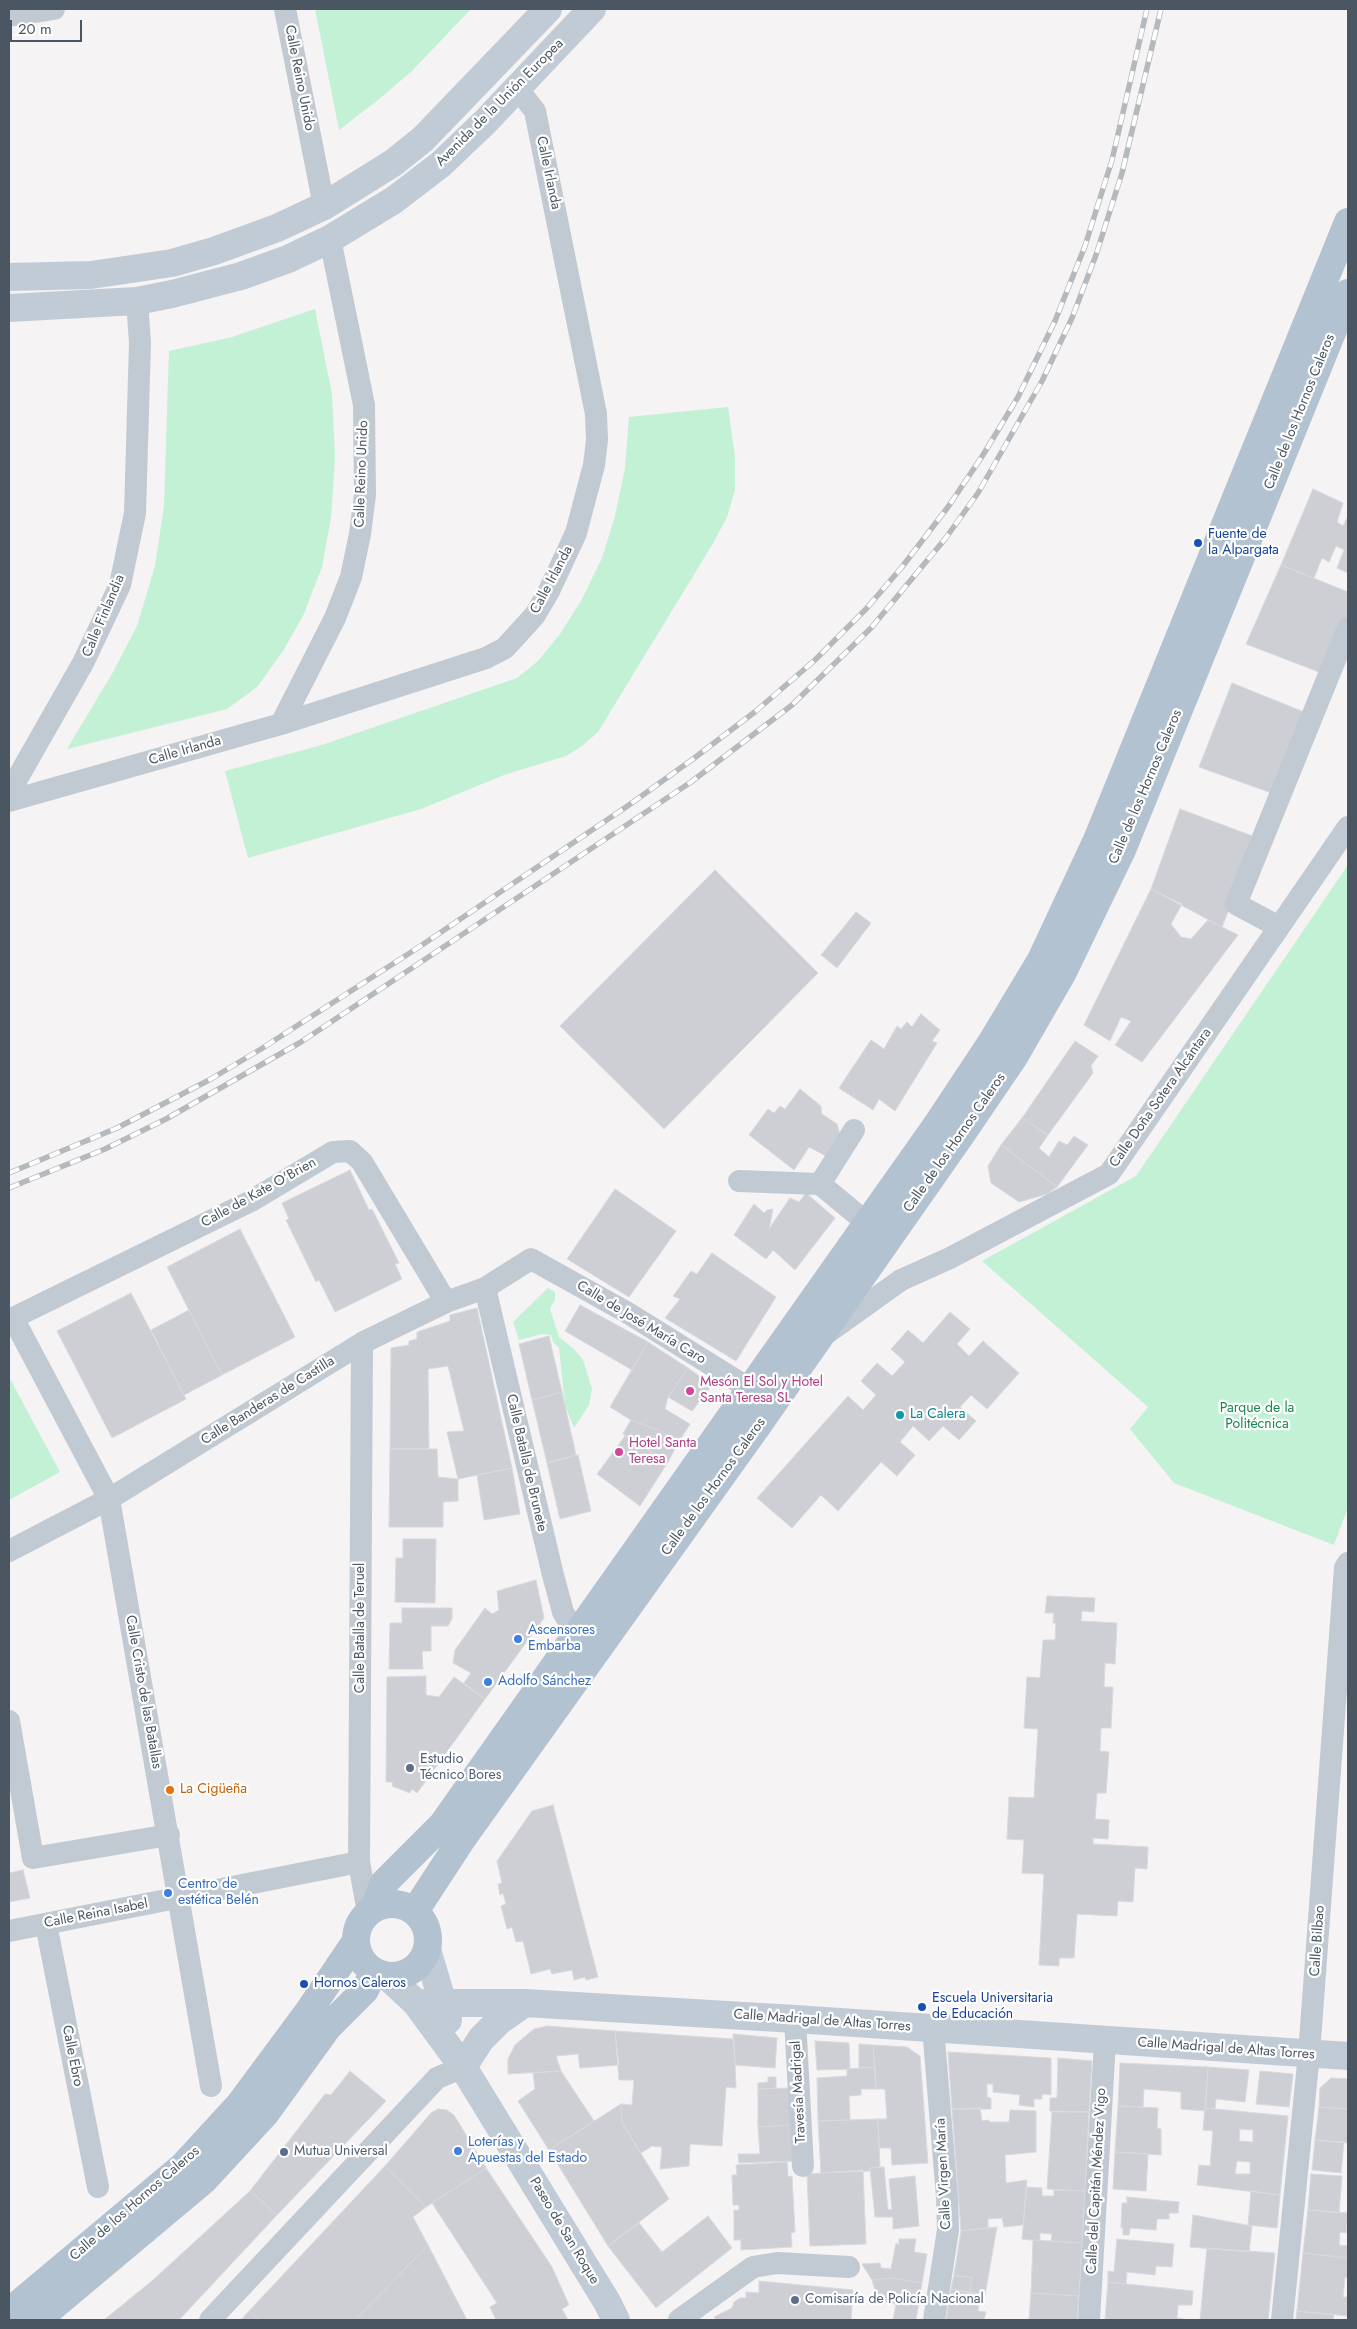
<!DOCTYPE html>
<meta charset="utf-8">
<style>
body{margin:0}
#map{position:relative;width:1357px;height:2329px;overflow:hidden;background:#f5f3f3;font-family:Jost,sans-serif}
canvas{display:block}
.frame{position:absolute;inset:0;border:10px solid #4a5661;pointer-events:none}
.scale{position:absolute;left:10px;top:20px;width:72px;height:22px;box-sizing:border-box;border:2px solid #4a5661;border-top:0;padding-left:6px;font-size:15px;line-height:18px;white-space:nowrap;color:#4a5661;-webkit-text-stroke:4px #fff;paint-order:stroke}
</style>
<div id="map">
<canvas width="1357" height="2329"></canvas>
<div class="frame"></div>
<div class="scale">20 m</div>
</div>
<script>
const g = document.querySelector('canvas').getContext('2d');
g.lineJoin = 'round';
function fill(path, color) { g.fillStyle = color; g.fill(path, 'evenodd'); }
const poly = rows => new Path2D(rows.map(r => 'M' + r).join(''));
function strokePath(path, color, width, dash) { g.strokeStyle = color; g.lineWidth = width; g.lineCap = dash ? 'butt' : 'round'; g.setLineDash(dash || []); g.stroke(path); }
function write(font, color, halo, rows, align = 'center') {
  g.font = font + ' Jost,sans-serif'; g.lineWidth = 4.5; g.setLineDash([]); g.textBaseline = 'middle'; g.strokeStyle = halo; g.fillStyle = color; for (const [text, x, y, turn = 0] of rows) {
    g.save(); g.translate(x, y); g.rotate((+turn || 0) * Math.PI / 180); g.textAlign = isNaN(turn) ? turn : align; if (halo) g.strokeText(text, 0, 0); g.fillText(text, 0, 0); g.restore();
  }
}
fill(poly([
 [315,9,471,9,412,71,378,100,339,130],
 [315,309,332,394,335,457,331,518,322,567,303,616,283,651,257,687,227,709,67,749,112,674,137,626,155,566,164,506,169,351,232,337],
 [728,407,735,457,735,490,727,517,712,545,598,732,582,746,566,756,504,775,421,809,248,858,225,771,322,745,517,678,538,661,560,634,582,599,602,558,615,516,625,468,629,417],
 [1348,865,1348,1507,1334,1545,1174,1483,1130,1429,1148,1407,982,1261,1136,1176],
 [548,1288,555,1292,555,1300,550,1309,559,1337,574,1349,583,1360,592,1389,589,1405,574,1428,565,1405,559,1348,553,1342,551,1335,542,1334,519,1340,513,1322],
 [9,1377,60,1472,9,1500]
]), '#c3f1d5');
const building = poly([
 [1313,489,1343,503,1337,522,1343,526,1348,516,1348,573,1337,568,1344,550,1336,546,1329,562,1322,558,1314,578,1281,565,1313,489],
 [1281,565,1348,592,1348,618,1324,674,1246,644,1281,565],
 [1232,683,1309,714,1277,795,1199,767,1232,683],
 [1180,809,1258,838,1222,927,1151,889,1180,809],
 [715,870,818,973,664,1129,560,1026,715,870],
 [1151,889,1182,904,1171,924,1181,937,1191,939,1208,920,1238,935,1142,1062,1115,1045,1131,1021,1121,1017,1110,1041,1084,1025,1151,889],
 [856,912,871,923,837,968,821,955,856,912],
 [921,1014,940,1030,932,1041,937,1043,895,1111,879,1099,873,1110,839,1088,871,1040,884,1049,897,1026,901,1029,907,1022,912,1027,921,1014],
 [1075,1041,1098,1056,1091,1066,1093,1073,1048,1135,1022,1118,1075,1041],
 [800,1089,821,1106,822,1114,837,1124,841,1138,826,1156,809,1147,794,1170,749,1135,768,1109,774,1113,780,1106,785,1109,800,1089],
 [1022,1118,1048,1135,1039,1148,1049,1157,1059,1141,1067,1145,1074,1136,1088,1145,1057,1187,1001,1145,1022,1118],
 [1001,1145,1057,1187,1047,1194,1019,1202,991,1183,988,1166,1001,1145],
 [350,1170,369,1210,372,1209,399,1263,395,1264,402,1279,335,1312,319,1280,316,1282,286,1220,289,1219,282,1203,350,1170],
 [615,1189,676,1231,629,1297,567,1259,615,1189],
 [806,1193,835,1218,795,1270,773,1250,766,1259,734,1235,754,1204,764,1213,767,1210,773,1209,769,1229,790,1198,799,1202,806,1193],
 [240,1229,295,1337,222,1375,167,1267,240,1229],
 [712,1253,776,1297,736,1361,665,1318,680,1299,673,1296,691,1271,697,1274,712,1253],
 [131,1293,186,1399,112,1438,57,1331,131,1293],
 [580,1305,648,1342,632,1370,565,1331,580,1305],
 [477,1308,512,1468,458,1479,447,1432,464,1431,448,1366,428,1369,429,1449,390,1449,391,1348,409,1345,409,1341,417,1339,417,1332,450,1321,450,1315,477,1308],
 [189,1310,222,1375,184,1395,151,1330,189,1310],
 [950,1312,970,1329,957,1344,969,1356,983,1341,1019,1373,987,1409,971,1395,960,1407,976,1421,959,1440,943,1426,929,1441,913,1426,900,1442,915,1455,897,1476,881,1462,838,1511,821,1495,792,1528,757,1498,848,1396,863,1410,876,1395,861,1381,877,1363,892,1376,905,1362,891,1349,908,1330,923,1343,950,1312],
 [549,1336,562,1392,532,1400,519,1344,549,1336],
 [648,1342,688,1368,668,1397,665,1409,690,1424,678,1443,661,1431,631,1420,610,1407,648,1342],
 [688,1368,712,1385,692,1411,668,1397,688,1368],
 [562,1392,576,1455,547,1463,532,1400,562,1392],
 [631,1420,661,1431,678,1443,668,1462,623,1434,631,1420],
 [625,1436,668,1462,640,1506,597,1474,625,1436],
 [390,1449,437,1449,438,1477,458,1479,458,1501,443,1502,443,1527,389,1527,390,1449],
 [578,1455,591,1511,560,1519,547,1463,578,1455],
 [512,1468,520,1514,484,1520,477,1475,512,1468],
 [403,1539,436,1539,435,1603,395,1602,396,1558,403,1558,403,1539],
 [536,1580,544,1618,485,1699,464,1683,471,1673,453,1663,455,1650,485,1608,492,1614,499,1610,497,1591,536,1580],
 [1047,1596,1095,1598,1094,1612,1082,1611,1081,1621,1117,1623,1115,1664,1105,1663,1104,1687,1113,1687,1111,1728,1101,1728,1100,1751,1109,1752,1106,1793,1097,1793,1095,1819,1109,1820,1108,1839,1093,1838,1093,1844,1148,1847,1147,1869,1135,1868,1133,1902,1118,1901,1117,1916,1077,1914,1074,1958,1059,1958,1059,1966,1039,1965,1044,1874,1022,1873,1024,1840,1007,1839,1009,1797,1034,1798,1038,1729,1024,1728,1027,1677,1040,1678,1043,1640,1055,1640,1056,1623,1053,1623,1054,1613,1045,1613,1047,1596],
 [402,1608,452,1608,452,1619,448,1626,431,1626,431,1651,422,1651,423,1669,389,1669,390,1623,402,1623,402,1608],
 [426,1676,426,1695,439,1697,454,1677,485,1699,417,1793,412,1789,410,1793,392,1786,393,1782,386,1782,387,1677,426,1676],
 [553,1805,598,1977,586,1980,585,1977,574,1980,572,1970,552,1974,550,1969,531,1974,523,1941,516,1942,512,1927,507,1929,501,1906,506,1904,503,1893,500,1895,498,1884,502,1883,497,1861,532,1811,553,1805],
 [23,1870,30,1898,9,1902,9,1873,23,1870],
 [547,2026,615,2031,619,2065,580,2068,578,2054,556,2056,561,2071,508,2074,508,2059,515,2045,534,2029,547,2026],
 [615,2031,734,2039,736,2088,726,2087,722,2146,690,2144,689,2166,660,2169,662,2147,652,2146,641,2153,622,2123,621,2104,632,2105,634,2080,619,2080,615,2031],
 [733,2034,777,2038,775,2068,735,2065,733,2034],
 [815,2041,849,2043,850,2069,817,2070,815,2041],
 [859,2044,873,2045,875,2067,859,2068,859,2044],
 [873,2045,907,2047,920,2056,928,2163,892,2165,891,2148,879,2148,878,2119,887,2119,885,2089,876,2089,873,2045],
 [948,2052,1051,2058,1051,2095,1042,2094,1042,2099,1034,2099,1034,2107,1019,2105,1020,2095,993,2092,993,2084,987,2084,987,2097,991,2098,991,2109,952,2109,948,2052],
 [1058,2058,1092,2061,1089,2112,1050,2111,1050,2098,1057,2098,1058,2058],
 [1120,2063,1208,2067,1205,2111,1181,2109,1181,2092,1144,2089,1143,2107,1118,2106,1120,2063],
 [875,2067,876,2089,861,2089,861,2095,849,2096,850,2120,818,2121,817,2078,847,2076,847,2069,875,2067],
 [1208,2067,1249,2070,1245,2102,1216,2099,1215,2109,1205,2108,1208,2067],
 [350,2071,386,2101,277,2215,250,2191,325,2094,331,2095,350,2071],
 [561,2071,594,2121,549,2150,518,2101,535,2089,533,2073,561,2071],
 [1260,2071,1293,2074,1289,2107,1256,2104,1260,2071],
 [768,2077,776,2077,776,2088,758,2089,758,2083,768,2082,768,2077],
 [1331,2078,1348,2079,1348,2113,1348,2109,1319,2107,1320,2088,1331,2078],
 [789,2088,791,2125,758,2127,758,2089,789,2088],
 [621,2104,622,2123,669,2199,608,2246,549,2150,621,2104],
 [1118,2106,1158,2108,1157,2128,1161,2129,1161,2155,1115,2152,1118,2106],
 [1319,2107,1348,2109,1348,2143,1315,2140,1319,2107],
 [980,2108,982,2121,989,2120,989,2122,1009,2122,1010,2110,1036,2111,1036,2152,1005,2155,1006,2183,1027,2180,1023,2225,1004,2227,1002,2218,988,2219,988,2228,961,2231,952,2109,980,2108],
 [1205,2108,1288,2116,1280,2195,1197,2185,1199,2165,1210,2166,1213,2131,1203,2130,1205,2108],
 [1240,2129,1253,2130,1253,2142,1239,2141,1240,2129],
 [1237,2161,1250,2162,1250,2174,1235,2174,1237,2161],
 [438,2109,447,2110,454,2115,486,2168,426,2207,385,2166,431,2113,438,2109],
 [1052,2112,1089,2112,1085,2191,1047,2189,1052,2112],
 [878,2119,880,2167,870,2168,870,2171,821,2173,818,2121,878,2119],
 [791,2125,793,2161,739,2163,738,2154,760,2154,758,2127,791,2125],
 [1315,2140,1344,2142,1341,2173,1312,2170,1315,2140],
 [1115,2152,1148,2154,1146,2191,1113,2189,1115,2152],
 [787,2162,788,2177,792,2176,795,2232,791,2233,792,2247,741,2250,741,2240,734,2240,734,2210,739,2210,739,2205,733,2205,732,2175,737,2175,736,2165,787,2162],
 [385,2166,426,2207,413,2217,428,2245,355,2320,259,2320,249,2311,385,2166],
 [884,2167,888,2210,892,2209,889,2179,915,2176,919,2226,893,2229,893,2217,875,2217,870,2168,884,2167],
 [486,2168,552,2267,569,2305,562,2309,568,2320,496,2320,490,2307,497,2303,432,2203,486,2168],
 [863,2170,866,2244,810,2246,807,2174,863,2170],
 [1311,2174,1342,2176,1339,2213,1308,2210,1311,2174],
 [1027,2187,1042,2188,1042,2196,1054,2196,1054,2190,1085,2191,1082,2243,1051,2241,1052,2234,1040,2233,1040,2241,1022,2239,1027,2187],
 [250,2191,277,2215,179,2320,104,2320,153,2280,250,2191],
 [1251,2191,1280,2195,1277,2228,1248,2225,1251,2191],
 [1127,2197,1179,2202,1178,2213,1169,2213,1169,2219,1157,2219,1156,2230,1130,2228,1129,2235,1123,2235,1123,2228,1121,2228,1122,2203,1127,2203,1127,2197],
 [1308,2210,1348,2213,1346,2233,1340,2232,1339,2245,1348,2246,1348,2258,1303,2253,1308,2210],
 [1193,2215,1252,2226,1249,2252,1190,2247,1193,2215],
 [708,2216,732,2248,656,2308,608,2246,639,2223,662,2252,708,2216],
 [997,2227,985,2295,970,2292,972,2278,954,2275,961,2231,997,2227],
 [899,2239,916,2239,914,2252,927,2254,922,2283,891,2278,872,2280,862,2264,880,2263,881,2268,891,2269,896,2243,899,2245,899,2239],
 [1117,2239,1174,2244,1172,2267,1156,2266,1155,2275,1127,2272,1126,2284,1108,2282,1108,2271,1114,2272,1117,2239],
 [1033,2240,1082,2243,1079,2296,1031,2293,1033,2240],
 [428,2245,467,2320,355,2320,428,2245],
 [1207,2248,1275,2253,1268,2320,1200,2320,1207,2248],
 [1303,2253,1348,2258,1348,2278,1345,2277,1343,2297,1348,2297,1348,2316,1297,2311,1303,2253],
 [954,2275,972,2278,970,2292,951,2289,954,2275],
 [891,2278,922,2283,916,2320,893,2320,896,2304,874,2300,875,2290,872,2280,891,2278],
 [759,2281,853,2290,851,2320,716,2320,714,2317,732,2308,734,2302,740,2298,746,2298,746,2292,759,2293,759,2281],
 [1108,2282,1193,2291,1192,2305,1178,2305,1177,2318,1190,2320,1105,2320,1108,2282],
 [951,2289,981,2295,978,2311,986,2312,984,2320,946,2320,951,2289],
 [1031,2293,1079,2296,1077,2320,1029,2320,1031,2293],
 [249,2311,259,2320,241,2320,249,2311],
 [1297,2311,1334,2315,1333,2320,1296,2320,1297,2311]
]);
fill(building, '#cdcfd5');
strokePath(building, '#d7d9de', 1);
strokePath(poly([
 [285,9,324,206],
 [9,16,54,9],
 [281,724,335,618,351,577,360,534,365,495,364,405,330,239],
 [9,793,83,663,120,585,135,513,140,343,137,301],
 [9,801,281,724,486,658,505,648,535,615,549,591,576,533,594,465,597,440,596,414,535,111,517,88],
 [1279,927,1236,904,1348,628],
 [739,1181,820,1184,867,1223],
 [820,1184,854,1130],
 [485,1288,553,1575,563,1612,576,1634],
 [13,1318,109,1499,211,2086],
 [9,1320,251,1201,333,1152,350,1151,362,1162,446,1302],
 [827,1333,901,1280,950,1258,1109,1174,1348,827],
 [362,1343,359,1862,368,1913],
 [9,1551,109,1499,362,1343,446,1302,485,1288,531,1259,628,1313,750,1389],
 [9,1721,33,1858,169,1835],
 [46,1924,98,2187],
 [9,1931,359,1862],
 [795,2019,803,2166],
 [933,2027,947,2197,948,2230,934,2320],
 [210,2320,437,2078,463,2067],
 [679,2320,753,2267,777,2263,849,2267],
 [1089,2320,1105,2041],
 [1282,2320,1309,2054,1345,1568,1348,1563]
]), '#c1cad2', 22);
strokePath(poly([
 [9,277,91,275,172,263,214,251,277,228,324,206,393,163,423,139,548,9],
 [9,308,137,301,172,294,241,276,288,259,330,239,394,200,441,164,486,121,592,9],
 [427,1950,448,2020],
 [387,1976,416,2003,463,2067,607,2302,616,2320],
 [416,2003,525,2003,795,2019,1348,2056],
 [463,2067,481,2039,499,2021,525,2003]
]), '#c1cbd6', 28);
strokePath(poly([
 '356 1940a36 36 0 1 1 72 0a36 36 0 1 1-72 0Z',
 [375,1908,383,1884,442,1825,938,1123,991,1043,1041,960,1097,840,1348,222],
 [415,1911,462,1839,758,1425,961,1135,1014,1057,1063,972,1122,850,1348,293],
 [9,2312,183,2166,239,2105,308,2012,356,1941],
 [37,2320,204,2180,265,2114,328,2027,365,1990,374,1971]
]), '#b3c2d1', 28);
const rail = poly([
 [9,1173,117,1128,211,1079,261,1049,419,947,629,805,693,759,756,711,815,660,866,609,902,567,948,507,983,455,1018,397,1055,321,1085,246,1112,160,1147,9],
 [9,1188,105,1149,166,1119,301,1042,691,782,792,705,871,628,945,539,978,493,1042,381,1072,318,1096,255,1122,173,1161,9]
]);
strokePath(rail, '#b5b8bd', 5.5);
strokePath(rail, '#fff', 4, [11]);
for (const [x, y, r, color] of [
 [1198,543,5,"#1a4fb4"],
 [690,1391,5,"#d1479c"],
 [900,1415,5,"#0f9aa8"],
 [619,1452,5,"#d1479c"],
 [518,1639,5,"#3f7fe0"],
 [488,1682,5,"#3f7fe0"],
 [410,1768,5,"#5c6f8a"],
 [170,1790,5,"#e8710a"],
 [168,1893,5,"#3f7fe0"],
 [304,1984,5,"#1a4fb4"],
 [922,2007,5,"#1a4fb4"],
 [458,2151,5,"#3f7fe0"],
 [284,2152,5,"#5c6f8a"],
 [795,2300,5,"#5c6f8a"]
]) { const dot = new Path2D(); dot.arc(x, y, r, 0, 2 * Math.PI); g.fillStyle = color; g.fill(dot); strokePath(dot, '#fff', 2); }
write('14px', '#4a5661', '#fff', [
 ["Calle Reino Unido",299,78,79],
 ["Avenida de la Unión Europea",500,103,-45],
 ["Calle Irlanda",548,173,78],
 ["Calle de los Hornos Caleros",1300,412,-68],
 ["Calle Reino Unido",362,474,-88],
 ["Calle Irlanda",552,580,-62],
 ["Calle Finlandia",104,616,-67],
 ["Calle Irlanda",185,751,-16],
 ["Calle de los Hornos Caleros",1146,787,-67],
 ["Calle Doña Sotera Alcántara",1161,1098,-55],
 ["Calle de los Hornos Caleros",955,1143,-55],
 ["Calle de Kate O'Brien",259,1193,-29],
 ["Calle de José María Caro",641,1323,31],
 ["Calle Banderas de Castilla",268,1401,-32],
 ["Calle Batalla de Brunete",526,1463,77],
 ["Calle de los Hornos Caleros",714,1487,-54],
 ["Calle Batalla de Teruel",361,1628,-90],
 ["Calle Cristo de las Batallas",143,1692,80],
 ["Calle Reina Isabel",96,1914,-11],
 ["Calle Bilbao",1318,1941,-86],
 ["Calle Madrigal de Altas Torres",822,2021,4],
 ["Calle Madrigal de Altas Torres",1226,2049,4],
 ["Calle Ebro",72,2056,79],
 ["Travesía Madrigal",799,2092,-93],
 ["Calle Virgen María",944,2174,-93],
 ["Calle del Capitán Méndez Vigo",1097,2181,-87],
 ["Calle de los Hornos Caleros",135,2204,-41],
 ["Paseo de San Roque",564,2231,59]
]);
write('14px', '#164399', '#fff', [
 ["Fuente de",1208,535],
 ["la Alpargata",1208,551],
 ["Hornos Caleros",314,1984],
 ["Escuela Universitaria",932,1999],
 ["de Educación",932,2015]
], 'left');
write('14px', '#b23c85', '#fff', [
 ["Mesón El Sol y Hotel",700,1383],
 ["Santa Teresa SL",700,1399],
 ["Hotel Santa",629,1444],
 ["Teresa",629,1460]
], 'left');
write('14px', '#17864f', '#fff', [
 ["Parque de la",1257,1409],
 ["Politécnica",1257,1425]
]);
write('14px', '#0d838f', '#fff', [
 ["La Calera",910,1415]
], 'left');
write('14px', '#366cbe', '#fff', [
 ["Ascensores",528,1631],
 ["Embarba",528,1647],
 ["Adolfo Sánchez",498,1682],
 ["Centro de",178,1885],
 ["estética Belén",178,1901],
 ["Loterías y",468,2143],
 ["Apuestas del Estado",468,2159]
], 'left');
write('14px', '#4e5e75', '#fff', [
 ["Estudio",420,1760],
 ["Técnico Bores",420,1776],
 ["Mutua Universal",294,2152],
 ["Comisaría de Policía Nacional",805,2300]
], 'left');
write('14px', '#c56008', '#fff', [
 ["La Cigüeña",180,1790]
], 'left');
</script>
